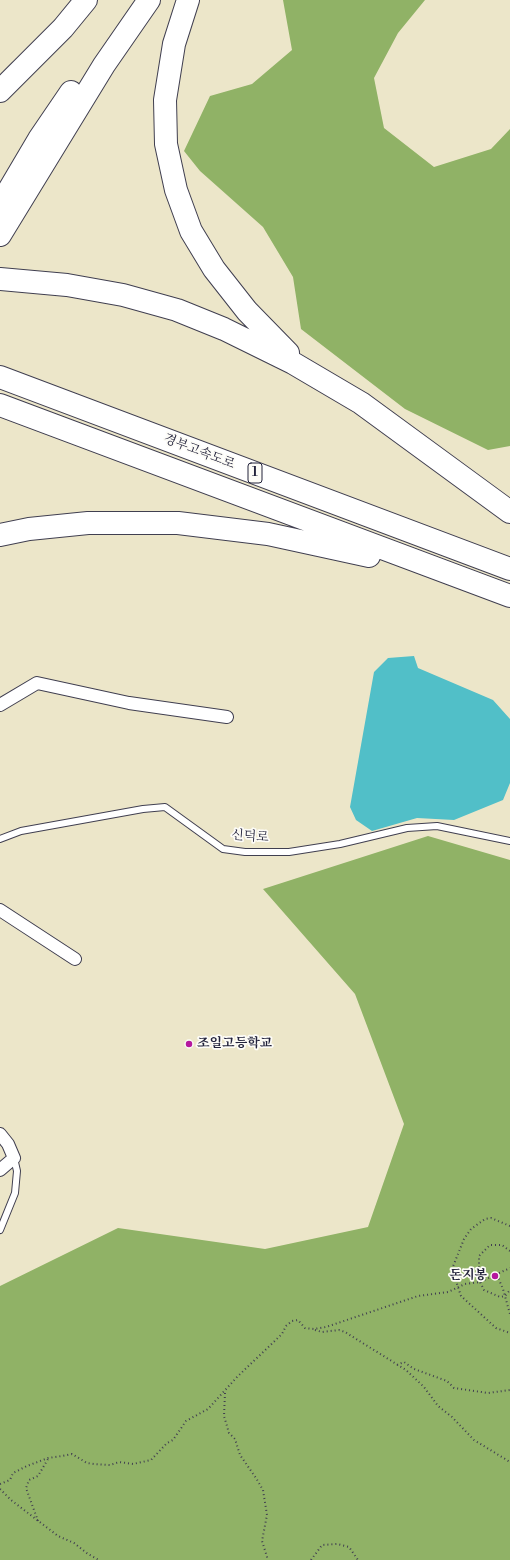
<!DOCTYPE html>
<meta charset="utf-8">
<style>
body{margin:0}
canvas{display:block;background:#ece6c9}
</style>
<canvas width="510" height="1560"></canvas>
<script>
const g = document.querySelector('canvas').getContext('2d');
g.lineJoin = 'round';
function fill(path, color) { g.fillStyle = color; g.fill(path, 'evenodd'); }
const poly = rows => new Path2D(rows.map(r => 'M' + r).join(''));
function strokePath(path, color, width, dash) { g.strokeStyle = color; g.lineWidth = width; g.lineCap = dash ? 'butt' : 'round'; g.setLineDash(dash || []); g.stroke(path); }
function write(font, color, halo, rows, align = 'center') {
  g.font = font + ' "Libre Bodoni","Noto Serif KR",serif'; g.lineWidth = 3.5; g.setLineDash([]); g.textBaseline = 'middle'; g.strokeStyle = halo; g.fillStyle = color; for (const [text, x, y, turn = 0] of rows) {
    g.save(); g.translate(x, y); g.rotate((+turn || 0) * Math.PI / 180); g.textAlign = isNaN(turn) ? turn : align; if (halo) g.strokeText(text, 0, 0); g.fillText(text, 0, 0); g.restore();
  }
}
fill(poly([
 [283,0,425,0,398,33,374,78,384,128,434,167,491,149,510,129,510,446,488,450,405,409,301,329,293,277,263,227,200,171,184,151,210,96,252,84,292,50],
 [428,836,510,860,510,1560,0,1560,0,1286,118,1228,265,1249,368,1227,404,1124,355,994,263,889]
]), '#90b266');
fill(poly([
 [414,656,418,668,493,700,510,719,510,783,503,800,454,820,417,818,372,831,356,820,350,807,374,672,388,658]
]), '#51bfc8');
const lane = poly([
 [0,839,21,831,143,809,165,807,223,849,245,852,289,852,340,844,407,828,437,826,510,841],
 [0,1230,15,1193,17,1171,14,1158]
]);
const street = poly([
 [0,705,37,683,129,703,227,717],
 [0,910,75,959],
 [0,1134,8,1144,14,1158,0,1170]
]);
const highway = poly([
 [188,0,174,44,165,100,166,144,176,190,191,231,214,269,247,311,288,353],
 [0,91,63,28,86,0],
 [0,205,39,139,71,92],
 [0,235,104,65,149,0],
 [0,279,67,285,123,295,177,310,224,329,293,363,361,403,510,512],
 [0,377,510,569],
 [0,405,510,596],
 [0,535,29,529,88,523,178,523,268,534,369,556]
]);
strokePath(lane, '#403f50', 8);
strokePath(street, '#403f50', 14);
strokePath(highway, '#403f50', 24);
strokePath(poly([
 [510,1226,491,1218,485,1219,471,1229,464,1239,452,1269,461,1296,496,1328,510,1333],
 [510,1251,502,1245,490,1245,479,1256,479,1266,480,1282,484,1290,500,1297,505,1296,510,1290],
 [497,1275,503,1289,510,1314],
 [315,1330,322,1332,339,1330,345,1332,406,1370,424,1387,438,1406,452,1417,474,1440,510,1462],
 [397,1365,404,1362,414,1369,447,1381,454,1388,488,1393,510,1390],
 [225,1393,224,1416,229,1433,235,1439,240,1455,256,1478,263,1490,267,1515,262,1541,268,1560],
 [0,1484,10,1480,13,1473,27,1466,48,1458,62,1456,72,1454,87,1463,94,1464,110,1465,119,1462,133,1464,151,1460,167,1443,173,1440,186,1421,208,1409,237,1377,282,1334,286,1326,292,1321,298,1320,305,1328,314,1329,326,1327,418,1296,448,1292,465,1284,480,1282,510,1268],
 [0,1489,11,1500,58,1536,74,1543,88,1554,99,1560],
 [38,1521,26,1488,29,1480,38,1476,48,1459],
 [311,1560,322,1545,337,1544,349,1547,358,1560]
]), '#403f50', 2, [1, 3]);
strokePath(lane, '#fff', 6);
strokePath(street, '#fff', 12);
strokePath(highway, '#fff', 22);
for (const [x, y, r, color] of [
 [189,1044,4,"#b5179e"],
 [495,1276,4,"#b5179e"]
]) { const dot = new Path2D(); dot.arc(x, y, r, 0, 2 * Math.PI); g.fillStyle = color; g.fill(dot); strokePath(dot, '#fdfcf7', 1.5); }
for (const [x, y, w] of [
 [255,473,14]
]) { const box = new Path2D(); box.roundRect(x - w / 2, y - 10, w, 20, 3); g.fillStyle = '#fdfcf7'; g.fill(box); strokePath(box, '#22223b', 1); }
write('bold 12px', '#22223b', null, [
 ["1",255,473]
]);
write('13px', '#22223b', '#fdfcf7', [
 ["경부고속도로",199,452,21],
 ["신덕로",250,837,4]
]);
write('bold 13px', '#22223b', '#fdfcf7', [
 ["조일고등학교",197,1044],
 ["돈지봉",487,1276,"right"]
], 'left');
</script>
